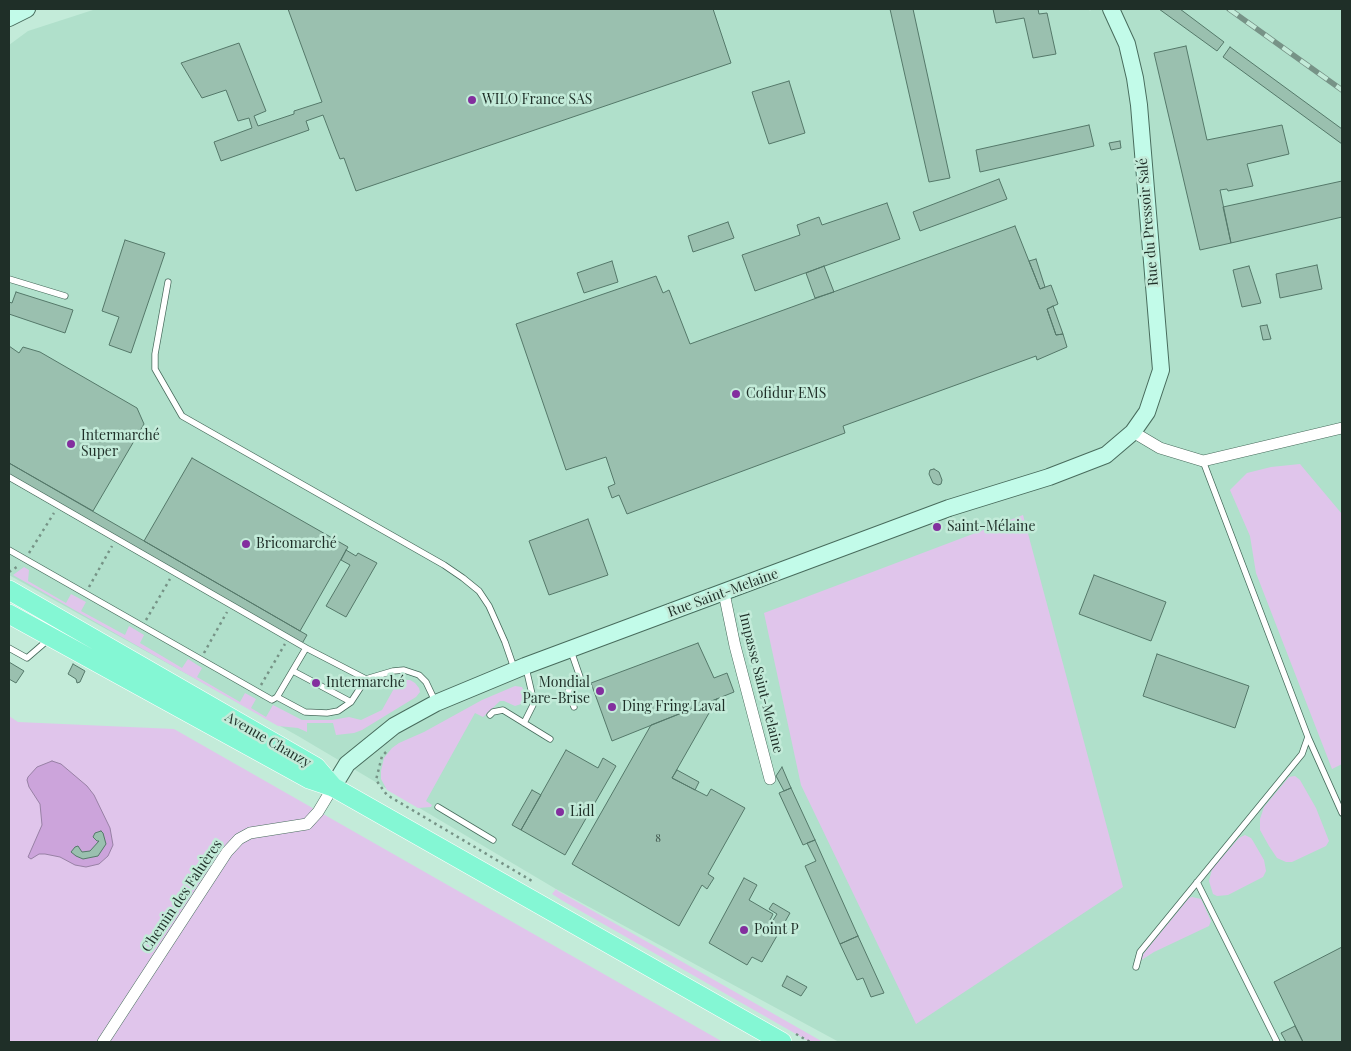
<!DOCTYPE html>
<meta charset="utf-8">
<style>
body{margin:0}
#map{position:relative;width:1351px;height:1051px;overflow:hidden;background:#c3ebd9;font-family:"Playfair Display",serif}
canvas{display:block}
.frame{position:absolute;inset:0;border:10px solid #1f2f28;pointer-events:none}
</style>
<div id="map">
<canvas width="1351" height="1051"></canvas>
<div class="frame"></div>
</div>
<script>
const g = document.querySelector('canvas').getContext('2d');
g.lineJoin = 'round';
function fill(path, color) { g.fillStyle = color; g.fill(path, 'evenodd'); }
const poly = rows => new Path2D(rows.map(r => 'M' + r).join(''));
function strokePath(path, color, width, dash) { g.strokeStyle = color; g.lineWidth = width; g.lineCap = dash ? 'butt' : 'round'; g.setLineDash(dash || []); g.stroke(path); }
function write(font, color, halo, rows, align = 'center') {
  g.font = font + ' "Playfair Display",serif'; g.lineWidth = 5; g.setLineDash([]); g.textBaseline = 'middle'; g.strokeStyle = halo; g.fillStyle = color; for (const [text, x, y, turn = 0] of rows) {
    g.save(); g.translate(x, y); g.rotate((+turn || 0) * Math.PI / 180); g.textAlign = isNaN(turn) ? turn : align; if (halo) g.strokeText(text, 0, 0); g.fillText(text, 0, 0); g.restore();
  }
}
fill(poly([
 [96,9,1088,9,1090,11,1092,9,1342,9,1342,1042,839,1042,556,889,298,736,9,575,9,45,28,31]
]), '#b0e0cb');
fill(poly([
 [1300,464,1342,514,1342,764,1332,769,1256,573,1250,536,1230,490,1247,473,1271,467],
 [1023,515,1123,887,916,1024,801,785,764,613],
 [24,567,29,570,28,581,66,603,71,594,86,602,81,611,125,635,129,626,144,635,140,643,182,668,188,659,202,668,197,677,240,702,245,693,256,699,251,708,266,717,273,705,302,720,332,720,349,717,361,720,382,710,397,683,401,680,410,680,415,683,419,688,420,692,416,697,362,730,354,733,336,735,333,723,307,723,307,732,298,728,278,726,13,575],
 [515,686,522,687,525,693,525,698,521,704,515,706,504,701,500,701,483,717,475,713,426,801,432,805,431,807,418,808,387,790,381,779,381,771,384,758,392,748,399,743,424,732,482,700],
 [9,716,18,722,174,729,723,1042,9,1042],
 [1295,776,1300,780,1316,808,1329,841,1326,846,1292,862,1286,862,1277,858,1269,846,1260,830,1260,819,1264,807,1289,777],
 [1245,835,1251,838,1253,841,1264,860,1266,871,1263,877,1228,895,1217,896,1213,894,1209,881,1212,869,1239,838],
 [556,889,558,891,823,1042,810,1042,563,901,552,894],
 [1192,897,1201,899,1211,921,1209,926,1154,952,1140,961,1144,953,1189,898]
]), '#e0c5eb');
const water = poly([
 [52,761,61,764,87,786,94,795,110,828,113,845,108,856,99,864,86,867,75,865,60,857,45,854,39,854,31,859,28,857,42,825,40,804,29,787,27,780,28,777,37,767,52,761]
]);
fill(water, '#cca4db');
strokePath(water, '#9881a5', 1);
const building = poly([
 [288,9,713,9,731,63,356,191,344,158,340,159,336,149,323,115,306,121,309,130,221,161,214,142,252,128,249,118,238,121,226,90,202,98,181,63,239,43,266,111,254,116,258,126,294,114,294,111,322,102,288,9],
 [890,9,913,9,950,178,929,182,890,9],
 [993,9,1038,9,1039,14,1047,13,1056,54,1033,58,1024,18,996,23,993,9],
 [1159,9,1180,9,1224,42,1217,51,1159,9],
 [1186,46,1207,140,1282,125,1289,154,1247,164,1253,186,1228,191,1227,189,1220,190,1231,243,1200,250,1154,53,1186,46],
 [1230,47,1342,129,1342,144,1223,57,1230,47],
 [789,81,805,133,769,144,752,92,789,81],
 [1089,125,1094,146,980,172,976,150,1089,125],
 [1120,141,1121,148,1111,150,1109,143,1120,141],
 [999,179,1007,199,920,231,913,212,999,179],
 [1342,181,1342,217,1231,243,1223,207,1342,181],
 [887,203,900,239,755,291,742,255,800,235,797,225,819,217,822,225,887,203],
 [728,222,734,238,693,252,688,236,728,222],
 [1015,226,1040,289,1051,285,1058,304,1047,309,1056,335,1063,334,1067,347,1037,360,1036,356,843,426,845,433,627,514,619,495,612,498,608,487,615,484,606,457,566,470,516,324,656,276,663,293,669,290,690,344,1015,226],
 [125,240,165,253,131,353,109,345,119,317,102,311,125,240],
 [1036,259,1045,287,1040,289,1029,261,1036,259],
 [612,261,618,282,584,293,577,273,612,261],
 [1317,265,1322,289,1280,298,1276,274,1317,265],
 [824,266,834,292,815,298,806,273,824,266],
 [1249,266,1261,303,1242,307,1233,270,1249,266],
 [16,292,73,310,65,333,9,314,9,302,12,303,16,292],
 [1053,306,1063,334,1056,335,1047,309,1053,306],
 [1267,325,1271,339,1263,340,1260,326,1267,325],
 [9,346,19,353,23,347,40,352,137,408,144,424,93,511,9,463,9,346],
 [192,458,348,547,300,631,144,541,192,458],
 [9,463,307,635,300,647,9,480,9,463],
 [934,469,939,472,942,480,941,484,938,485,933,483,929,474,930,470,934,469],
 [588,519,608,575,549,595,529,541,588,519],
 [346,550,356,556,358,553,377,563,346,617,326,606,350,565,341,560,346,550],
 [1094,575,1166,602,1151,641,1079,614,1094,575],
 [698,643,714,678,727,673,734,692,612,741,591,683,698,643],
 [1157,654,1249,686,1235,728,1143,696,1157,654],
 [9,662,24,671,16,683,9,679,9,662],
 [73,664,85,671,80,682,77,683,76,679,68,674,73,664],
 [717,699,672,778,707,796,711,789,745,808,708,874,714,878,707,889,702,885,679,926,572,864,651,725,717,699],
 [566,750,598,768,603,758,616,766,565,855,521,830,566,750],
 [782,767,791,788,784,791,776,776,782,767],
 [677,770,699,782,695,790,672,778,677,770],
 [791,788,815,840,803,845,779,793,791,788],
 [532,790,541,795,521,830,512,825,532,790],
 [101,831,103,833,106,844,98,856,83,859,76,856,71,852,75,847,78,846,82,852,90,851,99,841,97,841,93,837,95,833,101,831],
 [815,840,858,936,840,944,805,866,816,861,807,843,815,840],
 [744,878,757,885,749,900,773,914,770,920,772,922,777,914,769,909,773,903,790,913,762,962,752,957,747,965,709,943,744,878],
 [858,936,884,993,871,997,863,978,857,980,840,944,858,936],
 [1342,947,1342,1042,1303,1042,1274,982,1342,947],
 [787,976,807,987,801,996,782,986,787,976],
 [1295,1026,1303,1042,1286,1042,1281,1033,1295,1026]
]);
fill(building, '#9ac0af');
strokePath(building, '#55796a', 1);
const lane = poly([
 [9,279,65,296],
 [168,282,155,354,155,369,182,416,444,565,463,578,479,591,489,606,505,642,514,668],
 [1203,461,1308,737,1342,813],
 [9,477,306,648],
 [9,550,272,700,277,697,306,648,366,679,393,671,404,670,419,675,426,682,435,701],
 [9,648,27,658,49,639],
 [571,651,580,677,568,691,574,707],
 [293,671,351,702],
 [277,697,305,712,327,713,338,711,351,702,366,679],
 [490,715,493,712,503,710,550,739],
 [524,723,533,705,532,694,526,668],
 [438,807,493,840],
 [1197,882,1277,1042],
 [1136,967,1140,952,1302,754,1308,737]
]);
const street = poly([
 [1133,432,1160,448,1203,461,1342,428],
 [724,593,735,646,770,779],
 [103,1042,227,852,239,839,250,833,307,824,318,812,333,787]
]);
const secondary = poly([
 [9,18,27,9],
 [333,787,347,764,394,726,436,703,525,666,949,508,1049,477,1106,455,1133,432,1147,412,1161,370,1139,105,1135,78,1127,44,1111,9]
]);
const primary = poly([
 [9,590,316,767,333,787],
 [9,614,309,779,333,787,782,1042]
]);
strokePath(lane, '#486c5d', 7);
strokePath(street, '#486c5d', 12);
strokePath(secondary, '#486c5d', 18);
strokePath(primary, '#fff', 20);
strokePath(poly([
 [29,553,54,513],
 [9,572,20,565],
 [89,587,112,546],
 [146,620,170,579],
 [204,653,227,612],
 [261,685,285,644],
 [386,752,382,756,376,780,387,795,532,881],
 [796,1034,810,1042]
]), '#769386', 2.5, [2.5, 4]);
strokePath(lane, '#fff', 5.5);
strokePath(street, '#fff', 11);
strokePath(secondary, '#c2fbe9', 16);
strokePath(primary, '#84f7d4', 19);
const rail = poly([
 [1229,9,1342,90]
]);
strokePath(rail, '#779387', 5.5);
strokePath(rail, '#c3ebd9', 4, [11]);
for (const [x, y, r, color] of [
 [472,100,5,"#832f9e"],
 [736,394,5,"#832f9e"],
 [71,444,5,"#832f9e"],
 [937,527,5,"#832f9e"],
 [246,544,5,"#832f9e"],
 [316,683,5,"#832f9e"],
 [600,691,5,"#832f9e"],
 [612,707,5,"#832f9e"],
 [560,812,5,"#832f9e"],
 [744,930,5,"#832f9e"]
]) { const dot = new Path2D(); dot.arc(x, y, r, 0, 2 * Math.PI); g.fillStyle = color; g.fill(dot); strokePath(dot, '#c3ebd9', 2); }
write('11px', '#3e534a', null, [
 ["8",658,839]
]);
write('14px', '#1f2f28', '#c3ebd9', [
 ["WILO France SAS",482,100],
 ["Cofidur EMS",746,394],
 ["Intermarché",81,436],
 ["Super",81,452],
 ["Saint-Mélaine",947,527],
 ["Bricomarché",256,544],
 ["Intermarché",326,683],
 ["Mondial",590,683,"right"],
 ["Pare-Brise",590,699,"right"],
 ["Ding Fring Laval",622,707],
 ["Lidl",570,812],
 ["Point P",754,930]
], 'left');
write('14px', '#1f2f28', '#c3ebd9', [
 ["Rue du Pressoir Salé",1148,222,-95],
 ["Rue Saint-Melaine",723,593,-20],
 ["Impasse Saint-Melaine",761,683,76],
 ["Avenue Chanzy",268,740,30],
 ["Chemin des Faluères",182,896,-56]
]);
</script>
